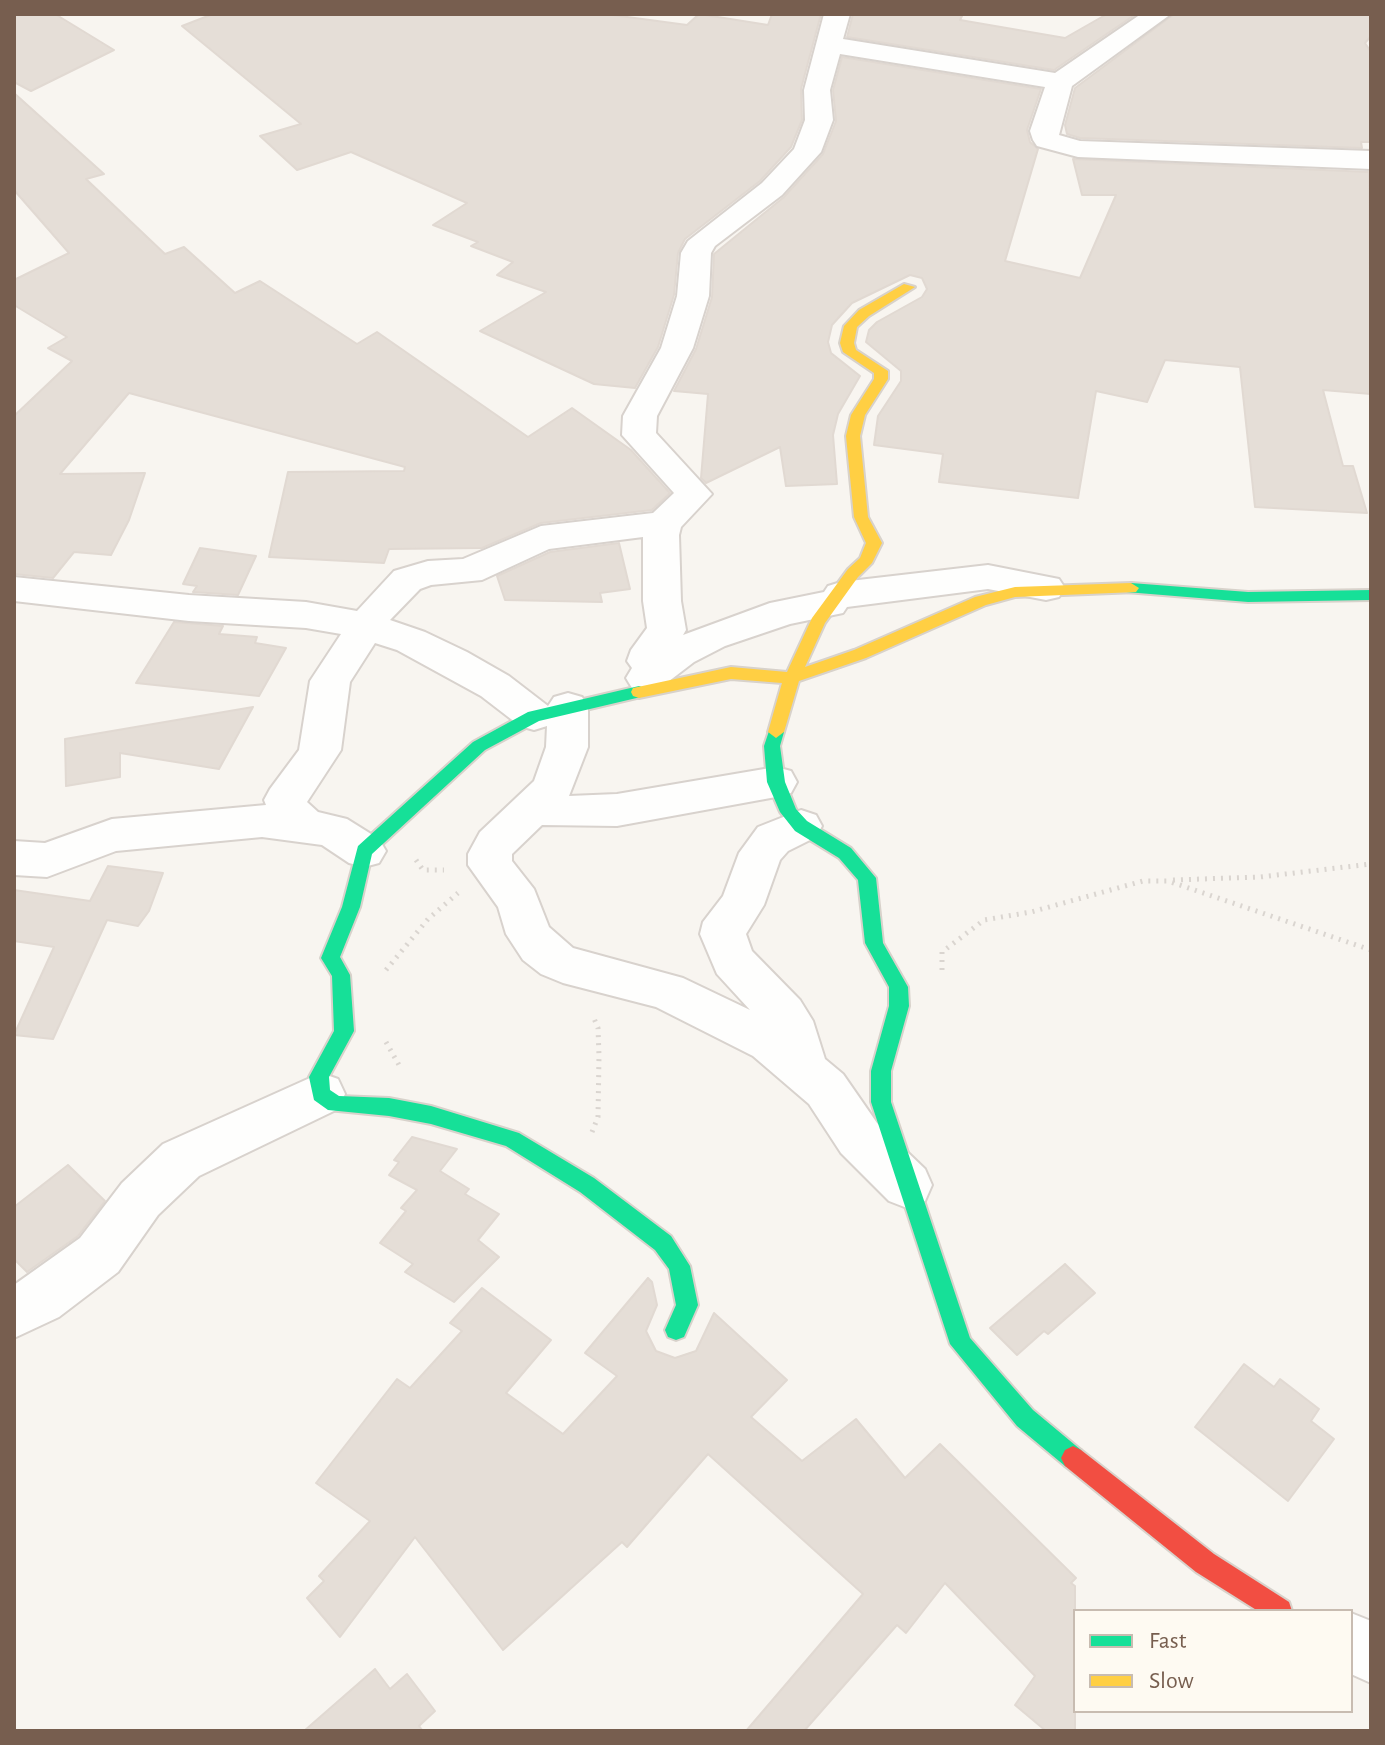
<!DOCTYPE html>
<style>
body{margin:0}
#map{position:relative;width:1385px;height:1745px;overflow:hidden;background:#f8f5f0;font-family:"Alegreya Sans",sans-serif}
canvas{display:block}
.frame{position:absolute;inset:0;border:16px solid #775e4f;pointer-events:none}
.legend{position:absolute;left:1073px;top:1609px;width:280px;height:104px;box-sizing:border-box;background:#fefaf2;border:2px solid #c8bcb1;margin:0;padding:10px 14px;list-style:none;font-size:24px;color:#775e4f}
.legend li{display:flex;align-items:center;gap:16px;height:40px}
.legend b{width:40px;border:2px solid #c8bcb1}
</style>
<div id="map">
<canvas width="1385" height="1745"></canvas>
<div class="frame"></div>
<ul class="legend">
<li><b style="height:10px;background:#16e098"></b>Fast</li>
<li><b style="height:10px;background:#ffcf43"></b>Slow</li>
</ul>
</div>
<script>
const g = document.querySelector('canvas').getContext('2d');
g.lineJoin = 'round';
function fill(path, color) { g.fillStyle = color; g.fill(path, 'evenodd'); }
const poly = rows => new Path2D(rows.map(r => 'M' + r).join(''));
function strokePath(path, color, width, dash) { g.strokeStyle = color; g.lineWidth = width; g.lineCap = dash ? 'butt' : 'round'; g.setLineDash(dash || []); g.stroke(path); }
const building = poly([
 [14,14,55,14,114,50,31,91,14,82,14,14],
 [213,14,605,14,687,25,699,14,768,25,772,14,821,14,801,89,802,120,791,147,760,181,685,239,678,253,674,295,658,347,635,388,594,384,480,331,546,292,497,275,513,262,471,246,478,242,433,225,467,203,351,152,297,170,260,136,301,124,182,26,213,14],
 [853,14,963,14,960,20,1065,38,1107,14,1136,14,1054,70,847,37,853,14],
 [1174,14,1371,14,1371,36,1365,43,1371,52,1371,142,1361,142,1362,148,1080,138,1067,134,1065,125,1075,88,1174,14],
 [842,57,1041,89,1027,130,1030,142,1038,149,1005,261,1080,278,1116,195,1082,195,1073,159,1369,172,1371,394,1323,390,1343,466,1353,466,1367,513,1255,507,1240,367,1165,360,1147,402,1096,391,1078,498,939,482,943,454,874,445,878,416,901,381,901,371,866,342,869,330,877,322,922,297,927,289,922,278,910,275,852,303,832,325,828,342,831,353,860,376,838,414,833,435,837,484,786,486,780,447,706,483,701,478,708,394,674,391,696,349,712,297,714,254,784,197,823,154,836,121,833,90,842,57],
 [14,93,104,174,86,179,165,254,184,247,235,293,260,281,357,344,377,332,528,437,572,408,631,450,670,493,652,510,541,523,482,548,389,549,384,563,269,557,288,472,404,471,405,467,129,393,60,474,145,473,129,520,111,555,74,552,53,578,14,574,14,416,72,361,48,348,67,337,14,305,14,280,69,253,14,190,14,93],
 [619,543,630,589,600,593,602,602,505,600,497,576,550,552,619,543],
 [200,548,256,556,238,595,193,592,197,586,183,584,200,548],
 [174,622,223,626,219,634,257,637,255,643,286,648,259,696,136,683,174,622],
 [253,707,219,769,120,753,120,777,66,786,65,739,253,707],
 [108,866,163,873,149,911,138,926,107,920,53,1039,14,1035,54,947,14,941,14,890,90,901,108,866],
 [412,1137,457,1149,440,1171,469,1189,465,1194,499,1214,478,1240,499,1257,454,1302,405,1272,413,1264,380,1243,406,1211,401,1208,417,1190,389,1175,399,1162,394,1160,412,1137],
 [68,1165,105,1201,78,1236,27,1272,14,1259,14,1207,68,1165],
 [1065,1264,1095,1293,1048,1334,1044,1331,1017,1355,990,1328,1065,1264],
 [648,1278,652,1282,657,1305,646,1331,656,1351,675,1358,696,1351,714,1313,787,1380,751,1417,802,1461,856,1419,905,1478,940,1444,1076,1578,1071,1583,1075,1586,1075,1731,1046,1731,1015,1705,1035,1676,945,1583,906,1633,897,1625,804,1731,746,1731,863,1594,708,1454,627,1547,622,1542,503,1650,415,1537,340,1637,307,1598,324,1581,319,1576,370,1521,316,1483,397,1379,410,1388,462,1331,450,1323,482,1288,551,1340,506,1393,563,1434,617,1376,585,1353,648,1278],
 [1244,1364,1274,1387,1280,1379,1319,1409,1311,1421,1334,1439,1288,1501,1195,1427,1244,1364],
 [375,1669,390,1689,407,1674,435,1711,419,1726,423,1731,304,1731,375,1669]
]);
fill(building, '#e5ded7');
strokePath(building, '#e1d9d2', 2);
const street = poly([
 [824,14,850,14,843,39,1055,73,1141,14,1171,14,1072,86,1059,135,1080,141,1371,151,1371,169,1078,157,1037,146,1033,140,1030,131,1045,87,840,54,830,90,833,120,821,152,782,195,715,246,711,253,709,296,693,348,657,416,656,433,712,494,681,527,679,535,681,601,686,630,683,635,770,603,824,592,828,586,841,582,988,565,1059,579,1065,588,1059,597,1046,600,988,589,847,607,843,613,790,624,725,646,694,662,660,688,646,692,632,688,626,678,632,668,627,661,631,650,647,628,643,601,643,537,549,549,482,580,431,585,420,589,390,620,425,632,467,652,509,676,548,706,554,697,568,693,582,697,588,707,588,747,569,796,617,794,776,767,791,771,797,782,791,793,776,797,617,826,542,825,512,854,512,861,534,889,549,927,573,948,683,978,750,1010,717,974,700,934,703,922,723,896,739,853,758,827,801,810,816,815,822,826,816,837,788,851,780,860,764,905,746,934,752,951,800,1000,813,1021,825,1059,843,1074,877,1123,925,1169,932,1185,925,1201,907,1208,889,1201,841,1153,809,1104,753,1056,656,1007,563,983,541,974,523,960,506,934,498,907,468,865,468,854,480,832,534,781,546,747,547,726,534,730,520,726,481,696,397,650,375,643,350,682,341,750,307,802,318,812,347,819,379,839,386,851,379,863,364,867,349,863,322,845,262,837,116,851,47,877,14,875,14,841,45,843,112,819,266,805,264,800,270,789,299,750,310,681,341,634,306,628,189,621,14,601,14,577,189,595,306,602,357,611,394,571,428,561,463,559,541,526,653,513,674,493,622,435,623,416,661,348,677,296,681,253,688,241,762,183,794,149,805,120,804,90,824,14],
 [321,1073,338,1079,345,1094,338,1109,199,1176,158,1215,118,1272,59,1317,14,1338,14,1285,80,1238,122,1183,163,1144,321,1073],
 [1351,1613,1371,1621,1371,1683,1351,1674,1351,1613]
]);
const fast = poly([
 [1131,583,1248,592,1371,590,1371,600,1248,602,1126,592,1123,588,1131,583],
 [639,686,645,688,647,692,645,696,539,721,485,750,372,854,360,907,340,957,350,975,354,1031,329,1077,330,1090,339,1096,389,1098,431,1106,519,1133,594,1178,671,1236,690,1266,698,1305,684,1337,676,1340,668,1337,665,1330,676,1305,669,1269,655,1250,580,1192,506,1146,431,1124,389,1116,328,1110,314,1100,309,1077,334,1031,332,976,321,958,342,907,358,846,473,742,528,712,639,686],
 [776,726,784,732,780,746,785,782,796,809,807,821,851,848,876,878,883,943,908,987,909,1006,891,1071,891,1102,970,1338,1033,1410,1081,1450,1085,1458,1081,1466,1073,1470,1065,1466,1017,1426,950,1344,871,1102,871,1071,889,1006,889,987,865,943,858,880,839,858,795,831,780,812,767,782,764,746,770,728,776,726]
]);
const slow = poly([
 [904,284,915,287,869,316,857,327,854,343,856,350,888,371,888,379,865,415,860,436,868,517,882,543,872,563,858,577,825,623,805,667,854,650,975,597,1015,587,1131,583,1139,588,1136,592,1015,597,986,605,866,658,799,681,784,732,776,738,768,732,782,683,731,679,639,698,633,696,631,692,633,688,731,667,787,672,812,618,848,569,860,558,866,543,854,517,846,436,851,415,874,379,874,373,843,352,840,343,844,326,859,310,904,284]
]);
const jam = poly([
 [1073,1446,1081,1450,1214,1554,1289,1602,1292,1611,1258,1611,1196,1572,1065,1466,1061,1458,1065,1450,1073,1446]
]);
strokePath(street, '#d8d2cd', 4);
strokePath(fast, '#d8d2cb', 4);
strokePath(slow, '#d8d2cb', 4);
strokePath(jam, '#d8d2cb', 4);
strokePath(poly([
 [416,860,423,870,444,870],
 [1173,880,1260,877,1371,864],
 [386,970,428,919,458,893],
 [942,970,942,952,984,920,1031,912,1143,881,1168,881,1371,950],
 [386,1042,399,1065],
 [592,1132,598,1117,599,1056,598,1028,593,1016]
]), '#dad5d0', 5, [2, 6]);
fill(street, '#fefefd');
fill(fast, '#16e098');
fill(slow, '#ffcf43');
fill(jam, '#f24e42');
</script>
